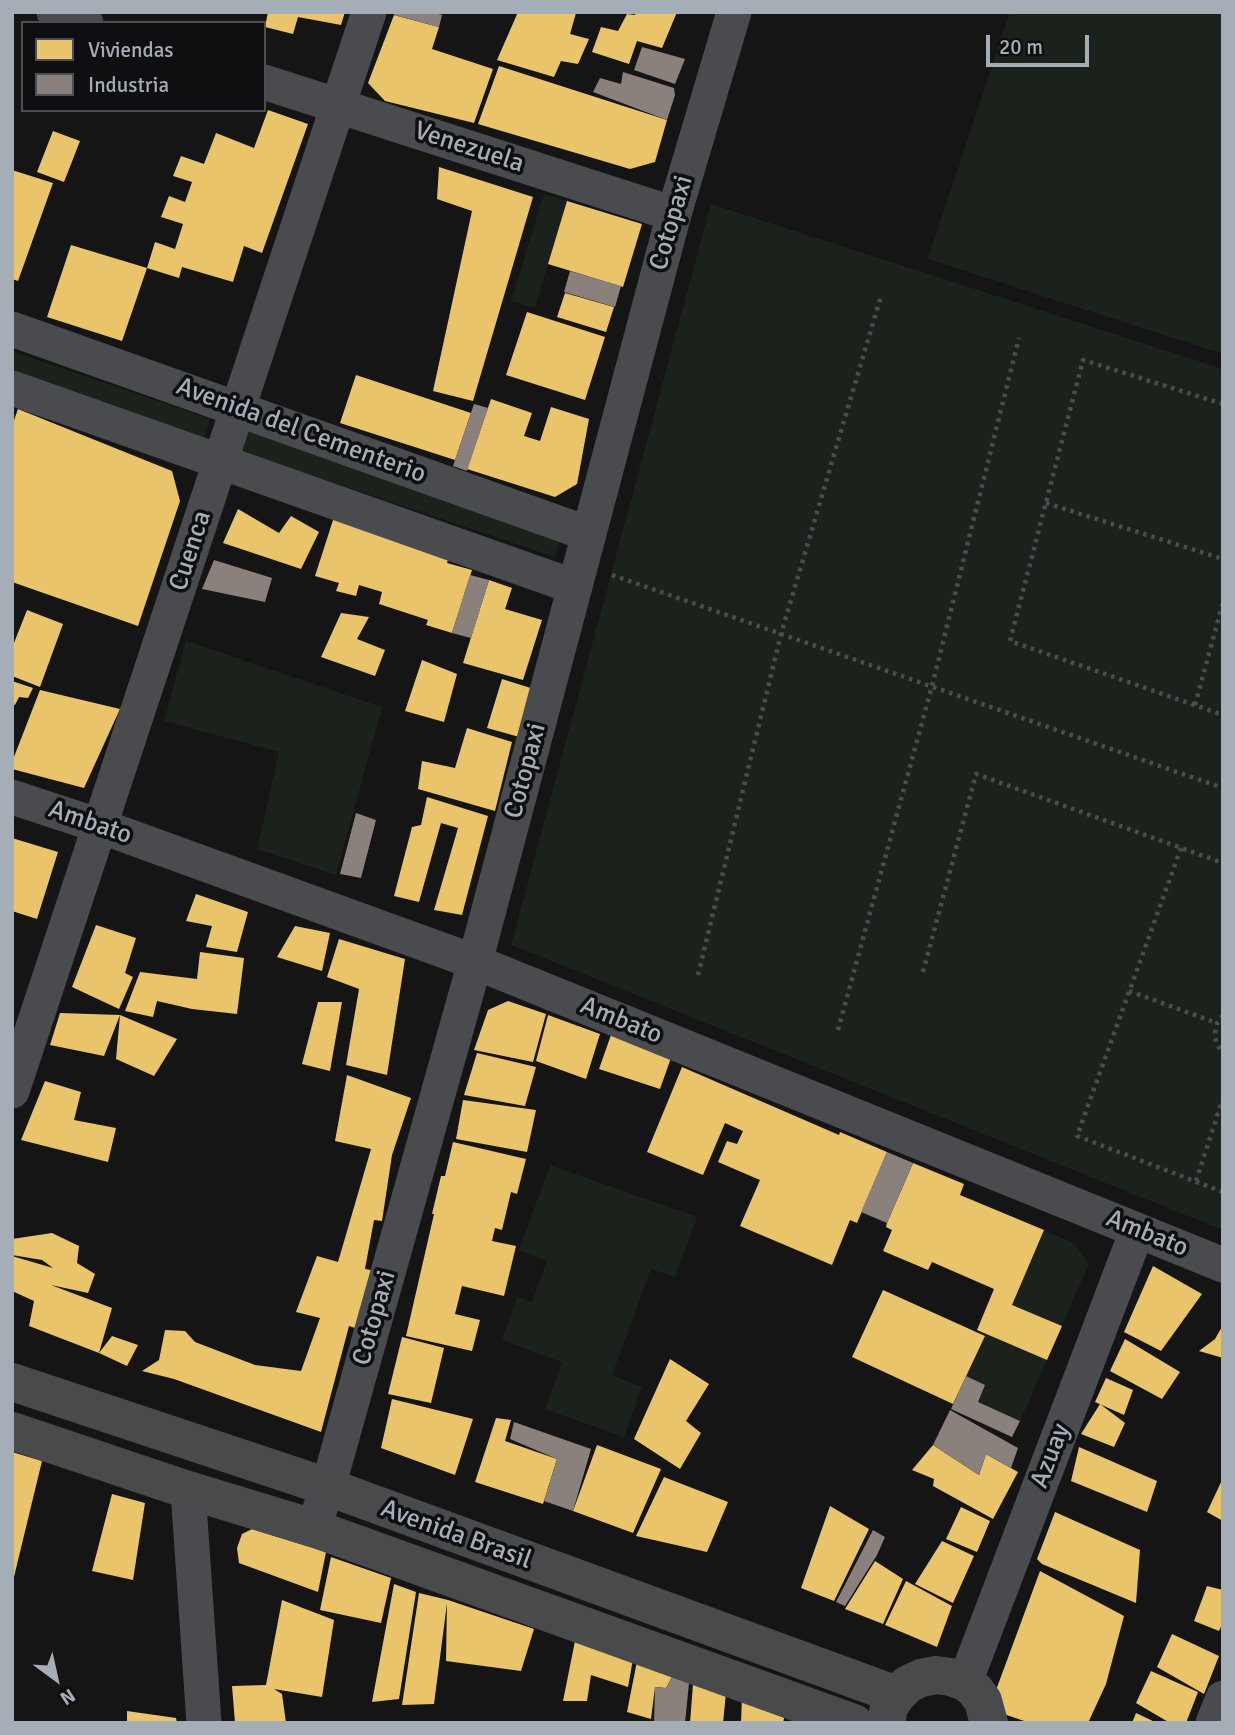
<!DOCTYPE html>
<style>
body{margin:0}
#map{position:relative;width:1235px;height:1735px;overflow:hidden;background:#151515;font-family:Signika,sans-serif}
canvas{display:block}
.frame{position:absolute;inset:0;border:14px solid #a5adb7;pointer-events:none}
.legend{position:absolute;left:21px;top:21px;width:245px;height:91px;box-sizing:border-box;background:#0f0f11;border:2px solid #4b4e53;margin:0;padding:9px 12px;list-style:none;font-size:21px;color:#a5adb7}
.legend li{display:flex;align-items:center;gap:14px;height:35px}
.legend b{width:35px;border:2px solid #4b4e53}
.north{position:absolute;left:21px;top:1644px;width:70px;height:70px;-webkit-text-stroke:5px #0f0f11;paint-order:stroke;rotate:147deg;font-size:19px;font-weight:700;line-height:28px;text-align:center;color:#a5adb7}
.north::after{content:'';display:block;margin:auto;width:24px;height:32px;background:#a5adb7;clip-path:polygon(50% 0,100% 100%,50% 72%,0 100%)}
.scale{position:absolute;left:986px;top:35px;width:103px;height:32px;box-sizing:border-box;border:4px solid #a5adb7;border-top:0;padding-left:9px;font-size:21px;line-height:24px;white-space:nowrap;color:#a5adb7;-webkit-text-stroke:5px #0f0f11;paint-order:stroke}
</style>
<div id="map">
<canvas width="1235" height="1735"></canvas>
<div class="frame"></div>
<ul class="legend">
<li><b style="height:19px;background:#e9c46a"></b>Viviendas</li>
<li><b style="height:19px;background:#8a817c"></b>Industria</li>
</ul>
<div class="north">N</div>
<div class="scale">20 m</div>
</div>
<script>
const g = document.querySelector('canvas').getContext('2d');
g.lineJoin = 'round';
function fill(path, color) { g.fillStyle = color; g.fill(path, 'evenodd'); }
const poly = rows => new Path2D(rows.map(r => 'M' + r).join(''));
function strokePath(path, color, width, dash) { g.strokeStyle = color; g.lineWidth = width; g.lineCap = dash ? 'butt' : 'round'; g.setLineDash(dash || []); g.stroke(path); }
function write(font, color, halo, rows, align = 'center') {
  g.font = font + ' Signika,sans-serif'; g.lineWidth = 7; g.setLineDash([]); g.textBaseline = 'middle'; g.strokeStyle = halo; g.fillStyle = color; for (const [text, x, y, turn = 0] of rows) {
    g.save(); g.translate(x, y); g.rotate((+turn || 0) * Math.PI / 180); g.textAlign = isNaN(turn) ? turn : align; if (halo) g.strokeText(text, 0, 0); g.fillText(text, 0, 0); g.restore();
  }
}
fill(poly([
 [1010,12,1223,12,1223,354,928,259],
 [544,194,567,201,535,308,511,301],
 [711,204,1223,369,1223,1230,511,945],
 [12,351,210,419,203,439,12,372],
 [240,429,561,537,555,557,233,449],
 [186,641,382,707,336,875,257,849,279,752,164,721],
 [550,1165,697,1217,675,1277,651,1269,612,1375,642,1387,624,1437,545,1409,562,1362,502,1340,517,1297,532,1302,547,1261,519,1250],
 [1044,1230,1073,1243,1089,1263,1062,1326,1012,1305],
 [986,1333,1047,1360,1020,1421,978,1402,985,1385,966,1376]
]), '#1b221b');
fill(poly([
 [268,12,345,12,341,25,298,17,293,34,265,27],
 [518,12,576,13,570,34,589,39,578,64,561,61,554,77,497,60],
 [636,12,677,12,662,48,637,41,629,64,592,52,601,27,618,31,627,14,635,15],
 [394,15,439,27,432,49,493,69,474,123,385,101,368,83],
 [499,66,667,120,655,162,630,169,478,124],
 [268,110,308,124,262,253,244,246,233,282,182,267,179,278,147,268,155,242,175,249,183,224,161,217,169,196,185,202,192,182,173,176,181,156,204,164,216,133,254,148],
 [53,131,80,141,64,182,37,172],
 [439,167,533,197,473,401,433,391,472,211,437,199],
 [12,170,53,183,18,281,12,279],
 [567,201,642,224,623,287,548,264],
 [71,245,147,268,122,341,47,317],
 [565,293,614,307,606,332,557,317],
 [527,312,605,337,585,400,506,375],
 [356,375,471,413,455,460,340,423],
 [491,399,532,413,524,436,540,441,551,407,589,419,577,484,555,497,467,469],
 [18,409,172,471,180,501,138,626,12,582,12,426],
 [238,509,279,533,291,516,319,532,301,569,223,543],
 [334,517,450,553,447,563,472,570,452,633,426,625,428,620,379,604,382,592,359,585,356,596,336,591,339,583,315,576],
 [489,580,512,588,505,609,542,620,523,680,463,663],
 [27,610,63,624,40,687,12,676,12,648],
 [341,613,369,617,357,639,385,650,375,676,321,657],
 [422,660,457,674,444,722,405,711],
 [502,679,537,690,523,738,487,728],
 [12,681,33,688,28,698,19,697,15,705,12,704],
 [40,690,120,709,84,788,12,769,12,762],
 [467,728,512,742,495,811,418,789,422,761,455,768],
 [427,797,488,816,462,915,434,910,458,828,441,823,419,902,394,896,412,827,421,825],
 [12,838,58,852,37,919,12,911],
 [196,894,248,912,237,952,206,947,212,926,186,921],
 [96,925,136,938,125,973,133,977,119,1009,72,987],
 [295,926,330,933,322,971,277,957],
 [339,939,405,959,387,1075,346,1065,359,989,327,977],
 [200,952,244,958,237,1014,192,1009,157,1001,153,1017,125,1011,140,972,197,979],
 [508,1001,546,1014,533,1062,474,1050,488,1010],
 [318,1002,342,1002,330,1071,302,1064],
 [60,1013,120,1015,104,1056,50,1045],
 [120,1015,177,1039,154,1076,116,1059],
 [548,1015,600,1034,586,1079,536,1061],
 [611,1035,672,1055,660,1089,599,1069],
 [477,1053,536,1067,525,1106,464,1095],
 [682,1067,839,1135,840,1132,887,1152,857,1223,850,1220,832,1265,740,1226,760,1180,718,1162,727,1141,737,1144,743,1131,725,1123,703,1175,647,1152],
 [347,1075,411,1098,392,1155,382,1221,374,1220,365,1269,371,1270,358,1329,349,1326,321,1432,174,1379,142,1371,159,1360,165,1330,185,1331,195,1342,255,1365,301,1371,320,1318,296,1312,317,1256,338,1262,371,1149,335,1141],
 [45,1081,81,1092,74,1120,116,1128,108,1162,21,1140],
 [463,1100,536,1110,527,1152,456,1139],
 [453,1142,526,1159,517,1194,511,1192,502,1230,495,1228,492,1241,516,1246,504,1296,462,1286,455,1314,480,1320,472,1351,406,1336,434,1214,432,1214,441,1176,445,1176],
 [913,1163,964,1184,960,1195,1044,1230,1012,1305,1062,1326,1047,1360,977,1330,994,1289,932,1262,928,1270,883,1251,892,1230,886,1227,887,1223],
 [52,1233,79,1246,77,1263,95,1274,88,1293,51,1285,112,1308,99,1353,112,1336,138,1345,127,1366,99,1353,29,1326,34,1301,12,1291,12,1256,53,1268,42,1260,12,1255,12,1239],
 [1153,1266,1202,1294,1161,1351,1124,1332],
 [883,1290,985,1336,953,1404,852,1357],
 [1223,1325,1223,1358,1199,1351,1215,1339],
 [402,1337,444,1348,431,1403,388,1394],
 [1125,1339,1180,1372,1162,1399,1110,1371],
 [670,1359,709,1384,686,1421,701,1433,680,1469,634,1439],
 [1106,1378,1133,1390,1124,1415,1095,1402],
 [392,1399,473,1419,455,1475,381,1448],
 [1100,1404,1125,1423,1114,1447,1081,1434],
 [496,1418,511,1420,505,1441,557,1459,543,1504,475,1482],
 [597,1445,661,1469,633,1533,573,1511],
 [933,1445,979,1475,986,1454,1018,1472,993,1519,933,1486,934,1479,912,1470],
 [1079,1447,1157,1481,1147,1512,1071,1481],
 [12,1452,42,1461,13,1581,12,1581],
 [664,1477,728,1502,707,1552,636,1536],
 [1223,1478,1223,1521,1207,1512],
 [112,1494,145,1503,133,1580,92,1571],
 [830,1506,869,1529,834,1601,801,1588],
 [961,1507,990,1521,977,1552,946,1539],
 [1055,1512,1140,1550,1136,1603,1042,1564,1037,1559],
 [252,1529,326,1552,318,1592,239,1563,237,1548,242,1534],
 [942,1541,974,1556,953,1603,915,1584],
 [331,1557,391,1578,381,1623,320,1610],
 [875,1561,903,1579,883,1624,845,1609],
 [1040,1571,1124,1616,1106,1684,1088,1723,1030,1723,989,1709],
 [906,1581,952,1606,937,1647,885,1625],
 [394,1584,416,1592,399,1699,372,1702],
 [1207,1586,1223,1590,1223,1622,1219,1631,1194,1621],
 [419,1593,448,1600,534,1629,521,1671,446,1661,447,1603,434,1704,402,1705],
 [282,1600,334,1620,322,1697,274,1689,282,1694,286,1723,235,1723,232,1686,266,1685],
 [1172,1634,1219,1656,1204,1694,1157,1667],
 [576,1636,633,1659,628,1687,591,1675,587,1701,563,1701],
 [637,1661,673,1675,666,1688,655,1687,651,1719,627,1712],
 [1151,1671,1198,1692,1186,1723,1170,1723,1136,1703],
 [693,1684,726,1693,723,1723,690,1723],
 [742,1697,786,1709,783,1723,741,1723],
 [127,1711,176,1718,177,1723,127,1723],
 [1136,1713,1157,1723,1132,1723]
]), '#e9c46a');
fill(poly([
 [395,12,432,12,442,15,439,27,394,15],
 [642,47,685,59,675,84,634,70],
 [623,72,674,88,675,95,667,120,593,92,600,78,621,84],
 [570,271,621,286,615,307,564,292],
 [474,404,488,408,467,471,453,466],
 [214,560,272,578,265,602,202,589],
 [470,575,489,580,471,638,452,633],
 [356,813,376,820,361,878,340,874],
 [887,1152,913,1163,887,1223,861,1212],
 [966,1376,985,1385,978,1402,1020,1421,1012,1437,951,1409],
 [950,1410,1018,1448,1011,1468,986,1454,979,1475,933,1445],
 [514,1422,591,1449,573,1511,544,1501,557,1459,510,1439],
 [873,1530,885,1537,877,1555,845,1606,836,1602],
 [673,1675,689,1683,685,1723,654,1723,655,1687,666,1688]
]), '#8a817c');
strokePath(poly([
 [1223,404,1083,360,1010,641,1223,715],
 [1046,503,1223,559],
 [612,575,1223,788],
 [1195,705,1223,602],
 [1181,848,1077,1136,1223,1192],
 [923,972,976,774,1223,863],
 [698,975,781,634,881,296],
 [1129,991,1217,1023],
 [1223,1015,1217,1023,1215,1033,1216,1042,1223,1054],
 [838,1030,932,686,1019,338],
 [1196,1181,1223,1098]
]), '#4b4c50', 4.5, [3.5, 5]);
strokePath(poly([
 [54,12,86,23],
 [264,82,674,214],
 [12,329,589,534],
 [12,388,575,587],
 [12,797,100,826,475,962,1223,1265],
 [12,1091,369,12],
 [188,1490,204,1723],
 [313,1528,328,1487,475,962,674,214,734,12],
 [965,1682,1137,1231],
 [1213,1723,1223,1698]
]), '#494b4e', 35);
strokePath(poly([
 [12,1382,328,1487,897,1695],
 [12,1431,188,1490,313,1528,854,1723],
 [886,1723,889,1707,897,1695,908,1684,921,1678,936,1675,951,1677,965,1682,975,1690,983,1701,989,1723]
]), '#484a4c', 38);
write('26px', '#a5adb7', '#0f0f11', [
 ["Venezuela",469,148,18],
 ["Cotopaxi",672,223,-74],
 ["Avenida del Cementerio",301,431,20],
 ["Cuenca",191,551,-72],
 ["Cotopaxi",526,771,-75],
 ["Ambato",90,823,19],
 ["Ambato",621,1021,22],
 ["Ambato",1147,1234,22],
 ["Cotopaxi",375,1318,-74],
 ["Azuay",1051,1456,-69],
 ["Avenida Brasil",456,1535,20]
]);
</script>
